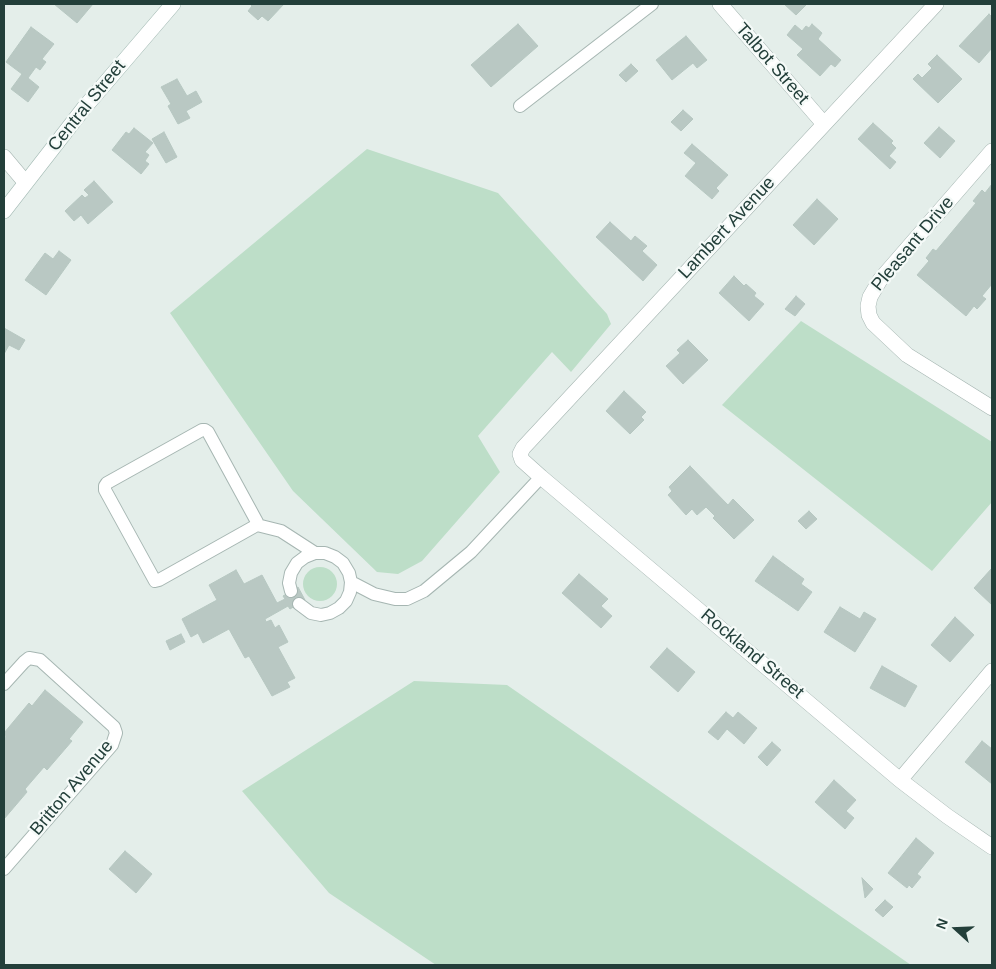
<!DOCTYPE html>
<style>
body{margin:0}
#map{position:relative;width:996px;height:969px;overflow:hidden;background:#e4eeea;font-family:Helvetica,sans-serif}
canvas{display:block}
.frame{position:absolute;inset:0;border:5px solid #233f3a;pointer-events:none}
.north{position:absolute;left:931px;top:904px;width:50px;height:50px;-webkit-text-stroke:4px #f5faf8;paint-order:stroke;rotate:290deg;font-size:14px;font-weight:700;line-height:20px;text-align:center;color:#233f3a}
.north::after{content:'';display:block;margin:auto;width:18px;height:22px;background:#233f3a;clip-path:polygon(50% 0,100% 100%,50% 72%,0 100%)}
</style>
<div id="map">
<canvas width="996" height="969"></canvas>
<div class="frame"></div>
<div class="north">N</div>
</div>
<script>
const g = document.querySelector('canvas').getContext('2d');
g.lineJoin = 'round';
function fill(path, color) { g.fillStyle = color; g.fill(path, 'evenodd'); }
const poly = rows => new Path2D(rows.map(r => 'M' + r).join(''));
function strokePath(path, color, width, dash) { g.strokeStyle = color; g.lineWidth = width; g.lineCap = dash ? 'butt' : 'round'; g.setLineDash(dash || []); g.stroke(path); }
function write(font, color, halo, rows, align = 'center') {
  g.font = font + ' Helvetica,sans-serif'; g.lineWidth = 4.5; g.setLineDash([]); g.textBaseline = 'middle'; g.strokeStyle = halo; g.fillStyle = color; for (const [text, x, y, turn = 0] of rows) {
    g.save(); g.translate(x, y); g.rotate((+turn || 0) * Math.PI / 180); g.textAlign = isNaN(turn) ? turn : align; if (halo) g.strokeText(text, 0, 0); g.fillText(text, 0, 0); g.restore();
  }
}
fill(poly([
 [367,149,498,193,607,314,611,324,571,372,552,352,478,436,500,472,422,561,398,574,377,572,293,491,170,313],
 [801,321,992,442,992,502,932,571,722,405],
 '303 584a17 17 0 1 1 34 0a17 17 0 1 1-34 0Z',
 [414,681,507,685,911,965,436,965,329,893,242,791]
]), '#bddec8');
const building = poly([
 [54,4,93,4,77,23,54,4],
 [250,4,284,4,268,21,262,16,258,20,248,11,252,6,250,4],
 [784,4,807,4,796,15,784,4],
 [989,14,992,17,992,48,979,63,959,46,989,14],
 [518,24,538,46,491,87,471,65,518,24],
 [812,24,822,33,818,39,841,60,835,67,831,64,820,76,797,55,803,49,787,35,795,25,802,31,806,26,809,28,812,24],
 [31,27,54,44,42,59,46,62,40,70,36,67,28,78,39,87,28,102,11,89,22,74,6,62,31,27],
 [686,36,707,60,697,68,693,63,672,80,656,60,686,36],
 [937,55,962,79,938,103,913,79,918,74,922,78,932,68,928,64,937,55],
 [631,64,638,71,626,82,619,75,631,64],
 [177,79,187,96,196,91,202,102,186,111,190,118,178,124,168,106,171,104,161,87,177,79],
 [683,110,693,119,681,131,671,122,683,110],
 [873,123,893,141,891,143,896,148,889,156,896,162,890,169,858,139,873,123],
 [939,127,955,141,940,158,924,143,939,127],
 [134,128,153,143,145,152,149,155,145,161,149,164,141,174,112,150,126,132,129,134,134,128],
 [164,132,177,157,166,163,152,139,164,132],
 [692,144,728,175,716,188,719,191,712,199,685,176,696,163,684,153,692,144],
 [94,181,113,202,88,224,81,215,74,221,65,211,82,195,85,198,89,195,84,190,94,181],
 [992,184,992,284,982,296,986,299,977,309,974,306,966,316,917,275,929,261,926,258,933,249,936,251,976,203,973,201,982,190,985,193,992,184],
 [817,199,838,219,814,245,793,225,817,199],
 [610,222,631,241,635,236,647,246,642,251,657,265,643,281,596,237,610,222],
 [59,251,71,260,46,295,25,280,45,253,53,259,59,251],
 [734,276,744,286,746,284,756,293,754,296,764,304,749,321,719,293,734,276],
 [796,296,805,304,795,316,785,309,796,296],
 [4,328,25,340,19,350,9,345,4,354,4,328],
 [688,340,708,360,683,384,666,366,680,353,677,350,688,340],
 [624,391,646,412,641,417,644,420,630,434,606,411,624,391],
 [690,466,728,505,733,499,754,520,734,539,713,518,715,516,706,507,697,515,692,509,686,515,668,495,672,491,669,487,690,466],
 [809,511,817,519,806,529,798,521,809,511],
 [773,556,804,579,801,584,812,592,798,611,755,581,773,556],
 [992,568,992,605,974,588,992,568],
 [236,570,244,584,262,575,277,603,285,599,283,596,298,587,305,600,290,609,288,606,265,619,266,622,271,620,275,628,279,625,288,642,278,647,295,678,287,682,290,687,272,696,249,656,245,658,229,629,203,643,198,633,191,637,182,619,217,600,209,585,236,570],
 [579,574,608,599,601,606,612,616,601,628,562,593,579,574],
 [840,607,860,619,864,612,876,619,855,652,824,632,840,607],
 [955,617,974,635,950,662,931,645,955,617],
 [181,634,185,642,170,650,166,641,181,634],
 [667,648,695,672,678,692,650,667,667,648],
 [882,666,917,686,905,707,870,688,882,666],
 [45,690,83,722,69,739,72,741,47,770,44,767,25,789,27,792,4,819,4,740,6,737,4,733,29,703,32,706,45,690],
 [726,712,733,718,738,712,757,728,744,744,727,729,718,740,708,732,726,712],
 [982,741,992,749,992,784,965,762,982,741],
 [772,742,781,750,767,766,758,757,772,742],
 [834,780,856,800,846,811,854,818,845,829,815,802,834,780],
 [916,838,934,853,917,874,921,877,912,888,909,885,907,888,888,873,916,838],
 [125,851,152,874,136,893,109,869,125,851],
 [862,878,873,889,865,898,862,878],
 [885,900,893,907,883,917,875,910,885,900]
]);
fill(building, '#b9c8c3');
strokePath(building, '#b6c7c1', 1);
const lane = poly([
 [520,106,652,4],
 [257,525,159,580,155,581,105,490,105,486,107,483,202,430,205,430,208,432,257,522,257,525,281,531,315,553],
 [351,582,374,594,395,599,407,599,424,591,471,552,541,477],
 [291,591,289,583,291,573,297,563,305,557,315,553,325,553,335,557,343,563,349,573,351,582,350,592,346,601,339,608,330,613,321,615,311,613,299,604],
 [4,684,24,662,29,658,40,660,114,727,116,733,112,745,4,869]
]);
const street = poly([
 [720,4,824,124],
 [936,4,523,448,520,454,522,460,541,477,900,780,947,816,992,847],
 [992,151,880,280,870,297,868,306,869,315,873,323,907,355,992,408],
 [4,157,25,182],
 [900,780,992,671]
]);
const secondary = poly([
 [4,211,84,108,173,4]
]);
strokePath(lane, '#a6b6b2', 14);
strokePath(street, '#a6b6b2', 16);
strokePath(secondary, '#a2b9b3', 16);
strokePath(lane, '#fff', 12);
strokePath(street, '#fff', 15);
strokePath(secondary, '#fff', 15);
write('18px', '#233f3a', '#f5faf8', [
 ["Talbot Street",772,64,49],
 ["Central Street",87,106,-51],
 ["Lambert Avenue",727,228,-47],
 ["Pleasant Drive",913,244,-50],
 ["Rockland Street",752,654,40],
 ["Britton Avenue",72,788,-50]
]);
</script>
